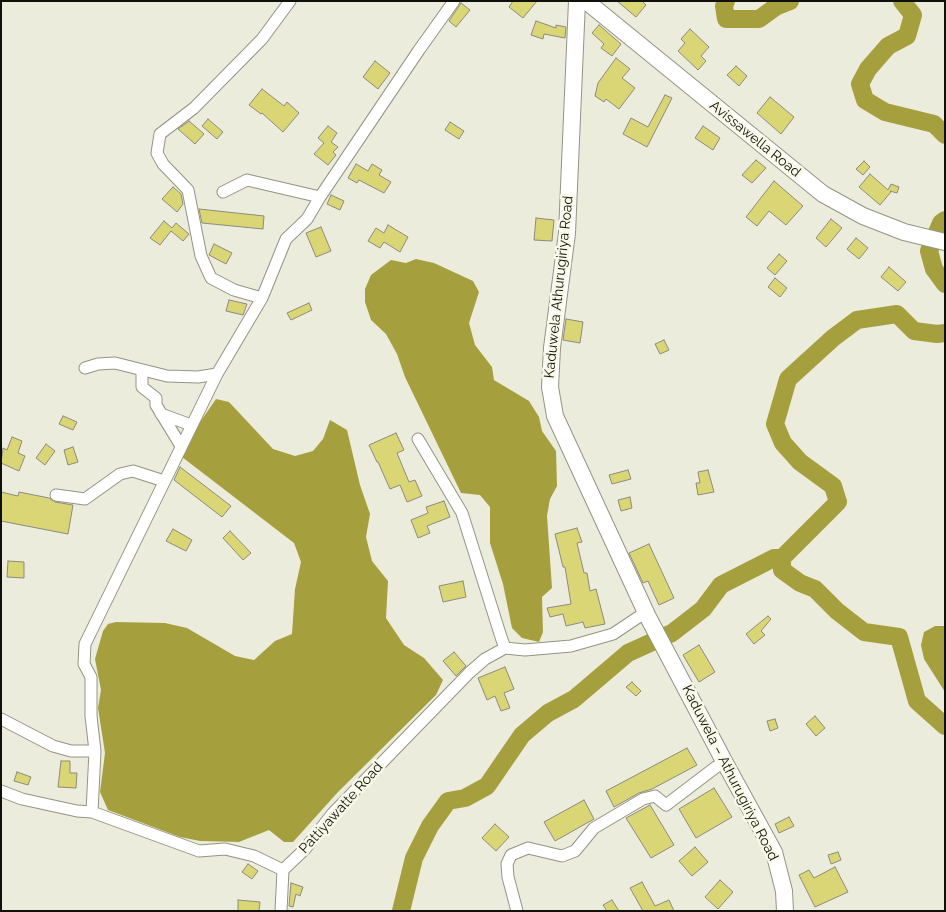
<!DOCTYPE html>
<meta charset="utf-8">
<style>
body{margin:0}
#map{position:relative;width:946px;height:912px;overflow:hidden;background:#ececdc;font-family:Raleway,sans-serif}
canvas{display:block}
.frame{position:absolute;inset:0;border:2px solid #10100a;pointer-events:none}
</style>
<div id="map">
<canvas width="946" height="912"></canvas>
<div class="frame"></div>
</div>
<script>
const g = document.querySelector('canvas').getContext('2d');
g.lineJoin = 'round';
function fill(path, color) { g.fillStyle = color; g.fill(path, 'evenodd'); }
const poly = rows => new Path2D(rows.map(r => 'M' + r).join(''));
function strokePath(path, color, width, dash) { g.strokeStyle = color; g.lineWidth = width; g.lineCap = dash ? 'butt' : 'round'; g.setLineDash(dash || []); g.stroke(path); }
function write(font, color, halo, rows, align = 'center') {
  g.font = font + ' Raleway,sans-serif'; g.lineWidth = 5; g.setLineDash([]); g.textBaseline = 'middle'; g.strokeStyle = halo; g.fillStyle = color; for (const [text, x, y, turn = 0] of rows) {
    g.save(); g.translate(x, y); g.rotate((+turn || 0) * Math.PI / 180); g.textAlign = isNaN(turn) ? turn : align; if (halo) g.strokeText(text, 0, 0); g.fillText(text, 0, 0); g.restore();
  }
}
fill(poly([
 [416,259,434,263,473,281,479,292,469,323,475,345,492,367,494,380,529,401,539,417,542,431,556,451,557,486,550,499,547,516,552,588,542,597,543,632,539,642,522,638,512,628,503,584,490,543,490,507,480,495,461,493,405,377,397,354,386,334,371,320,365,302,365,289,371,275,391,260,406,263],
 [216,399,229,402,273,449,295,456,313,451,323,439,330,420,347,430,360,485,370,514,366,537,372,561,388,581,386,618,404,645,424,658,443,680,436,695,338,792,293,842,284,842,269,830,239,842,200,841,180,837,108,810,100,792,105,753,98,708,101,690,95,659,103,631,108,624,116,622,165,623,187,628,235,656,254,660,275,641,292,634,295,589,301,562,294,543,182,457,196,428],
 [935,626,945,626,945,692,924,659,921,645,924,632]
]), '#a5a03d');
strokePath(poly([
 [726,1,724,6,726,19,759,19,777,6,790,1],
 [902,1,913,15,907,36,888,46,868,69,860,84,865,100,885,112,934,124,945,135],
 [945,220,941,223,929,251,934,269,945,284],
 [945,333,937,334,914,331,897,314,857,320,833,338,788,379,775,424,783,443,800,462,833,486,838,502,782,558,782,570,800,583,815,589,837,611,864,632,899,637,917,701,945,726],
 [401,911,414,858,430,826,448,801,465,798,487,786,522,735,548,713,574,699,628,653,672,633,703,609,721,585,774,558,782,558]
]), '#a5a03d', 18);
const building = poly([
 [513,1,537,1,523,18,509,7,513,1],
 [617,1,642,1,646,5,636,17,617,1],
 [461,3,470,10,456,27,449,21,461,3],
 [536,21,556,28,556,25,566,27,565,38,544,34,543,39,531,35,536,21],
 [599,25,621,44,612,56,601,48,604,44,592,33,599,25],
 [690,29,709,47,701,56,706,61,698,70,678,51,685,43,681,39,690,29],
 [616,58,630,69,622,78,635,88,619,109,606,99,604,102,595,96,598,83,616,58],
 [375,61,390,73,378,89,363,77,375,61],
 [736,66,747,76,739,86,727,75,736,66],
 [262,89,284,106,287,102,299,113,283,132,262,113,261,114,249,105,262,89],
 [665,95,672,98,647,147,623,134,631,118,648,127,665,95],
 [770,97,794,117,781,134,757,113,770,97],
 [208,119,223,132,217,139,202,126,208,119],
 [189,121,204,134,195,144,178,129,189,121],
 [450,122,464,131,459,139,445,130,450,122],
 [328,126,337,133,331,142,338,147,333,152,336,155,328,165,314,154,324,143,318,138,328,126],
 [703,126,720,138,713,150,695,138,703,126],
 [756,160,766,168,752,183,742,175,756,160],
 [864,161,870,167,863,175,856,169,864,161],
 [356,164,368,171,372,164,382,170,379,175,391,182,384,193,359,180,357,183,348,178,356,164],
 [870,174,888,190,891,184,899,187,897,193,890,191,891,192,880,205,859,187,870,174],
 [774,181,803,206,786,225,769,211,757,226,746,217,774,181],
 [173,187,181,194,183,204,177,212,162,199,173,187],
 [331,195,344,201,340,210,327,204,331,195],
 [199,209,264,216,263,229,202,223,199,209],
 [536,218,554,220,552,241,534,240,536,218],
 [831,219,842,228,826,247,816,238,831,219],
 [164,221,172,228,176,223,189,234,183,241,171,231,160,245,150,238,164,221],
 [388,225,408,237,400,252,384,242,380,248,368,241,376,228,384,233,388,225],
 [321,227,331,251,316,257,306,233,321,227],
 [856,238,868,248,859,259,847,249,856,238],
 [214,244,232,253,226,264,209,255,214,244],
 [779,254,787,261,775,275,767,268,779,254],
 [889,267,906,282,898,291,881,277,889,267],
 [775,278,787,288,780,297,768,287,775,278],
 [229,300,247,304,243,315,226,311,229,300],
 [309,303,312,310,291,320,287,313,309,303],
 [566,319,583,322,580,343,563,340,566,319],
 [664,340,669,350,660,354,655,344,664,340],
 [63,416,77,422,73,430,59,424,63,416],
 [396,433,404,450,397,453,409,482,415,480,422,496,407,502,400,485,390,489,378,462,377,462,369,445,396,433],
 [12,437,22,441,18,453,25,456,19,471,1,463,3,448,7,450,12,437],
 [46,444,55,451,45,465,36,458,46,444],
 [73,447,78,462,68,465,64,450,73,447],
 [180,467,231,506,222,517,174,480,180,467],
 [628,470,631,479,612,484,609,475,628,470],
 [708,470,714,492,698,495,696,483,700,483,698,472,708,470],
 [1,492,18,496,19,492,49,498,55,502,73,505,68,534,1,521,1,492],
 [630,497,632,508,621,511,618,500,630,497],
 [444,501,450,517,427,526,430,533,418,538,411,520,428,513,426,507,444,501],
 [577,528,582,542,577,543,584,573,587,573,590,591,596,589,605,624,585,628,583,622,566,626,563,614,550,617,547,608,571,604,565,567,563,567,555,534,577,528],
 [173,529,192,540,186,551,166,541,173,529],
 [230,531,251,553,243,560,223,538,230,531],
 [649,544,674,598,659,605,648,581,643,583,629,553,649,544],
 [8,561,24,562,24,578,7,577,8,561],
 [463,581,466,597,443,602,439,586,463,581],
 [768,616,771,619,761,631,765,635,754,644,746,634,768,616],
 [699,645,715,672,699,682,683,655,699,645],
 [454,652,466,666,456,676,443,661,454,652],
 [505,667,514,689,504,693,510,708,501,711,495,696,487,700,478,678,505,667],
 [632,682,641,691,636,696,626,687,632,682],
 [815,716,825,728,816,736,806,724,815,716],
 [775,719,778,728,770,731,767,721,775,719],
 [687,748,697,765,652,789,639,793,614,807,606,791,687,748],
 [61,761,70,761,70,773,77,773,76,788,58,787,61,761],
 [17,772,31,777,28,785,14,781,17,772],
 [714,788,732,817,696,838,679,809,714,788],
 [584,800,594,819,555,841,544,822,584,800],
 [650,805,674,845,651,858,626,818,650,805],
 [789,817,794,826,779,833,775,824,789,817],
 [495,824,509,837,496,851,482,838,495,824],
 [695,847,708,862,692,876,679,861,695,847],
 [838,852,841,860,831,864,828,855,838,852],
 [248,864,258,871,252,879,242,872,248,864],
 [835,867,848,892,815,907,799,875,809,870,814,878,835,867],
 [720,880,733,892,718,909,705,897,720,880],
 [642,882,655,906,669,900,674,911,643,911,630,888,642,882],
 [291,883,303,887,300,896,296,894,293,907,289,906,291,883],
 [238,900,260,902,259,911,238,911,238,900],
 [612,900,619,911,607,911,603,905,612,900]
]);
fill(building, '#dad675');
strokePath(building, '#8b8b7d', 1);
const street = poly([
 [223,192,247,180,320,197],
 [262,298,234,290,211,278,201,256,188,190,163,164,157,153,160,134,194,108,262,39,290,1],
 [85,368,98,364,115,363,167,376,198,377,217,374],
 [142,370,142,387,156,398,156,405,181,446],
 [161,414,191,425],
 [418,439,462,513,501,637,505,648],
 [56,495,85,499,120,474,133,471,164,481],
 [1,719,53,746,71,751,95,751],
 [1,791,22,799,77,811,92,812,199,851,225,849,254,856,283,870,305,849,333,813,470,672,485,659,505,648,525,650,571,646,613,634,646,612],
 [92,812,95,751,91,716,91,677,84,664,85,644,217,374,262,298,286,239,307,219,320,197,419,50,454,1],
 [281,911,283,870],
 [517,911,508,877,507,864,511,855,528,848,562,856,575,851,594,828,643,799,655,796,666,805,716,767,725,763]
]);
const primary = poly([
 [577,1,567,233,552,348,550,387,555,416,648,617,725,763,774,852,784,891,785,911],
 [586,1,823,194,863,216,904,232,945,242]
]);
strokePath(street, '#949485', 13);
strokePath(primary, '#949485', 18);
strokePath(street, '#fff', 11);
strokePath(primary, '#fff', 16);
write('14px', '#10100a', '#f9f9e9', [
 ["Avissawella Road",755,139,39],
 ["Kaduwela Athurugiriya Road",559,287,-84],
 ["Kaduwela – Athurugiriya Road",730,773,63],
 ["Pattiyawatte Road",341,808,-48]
]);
</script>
